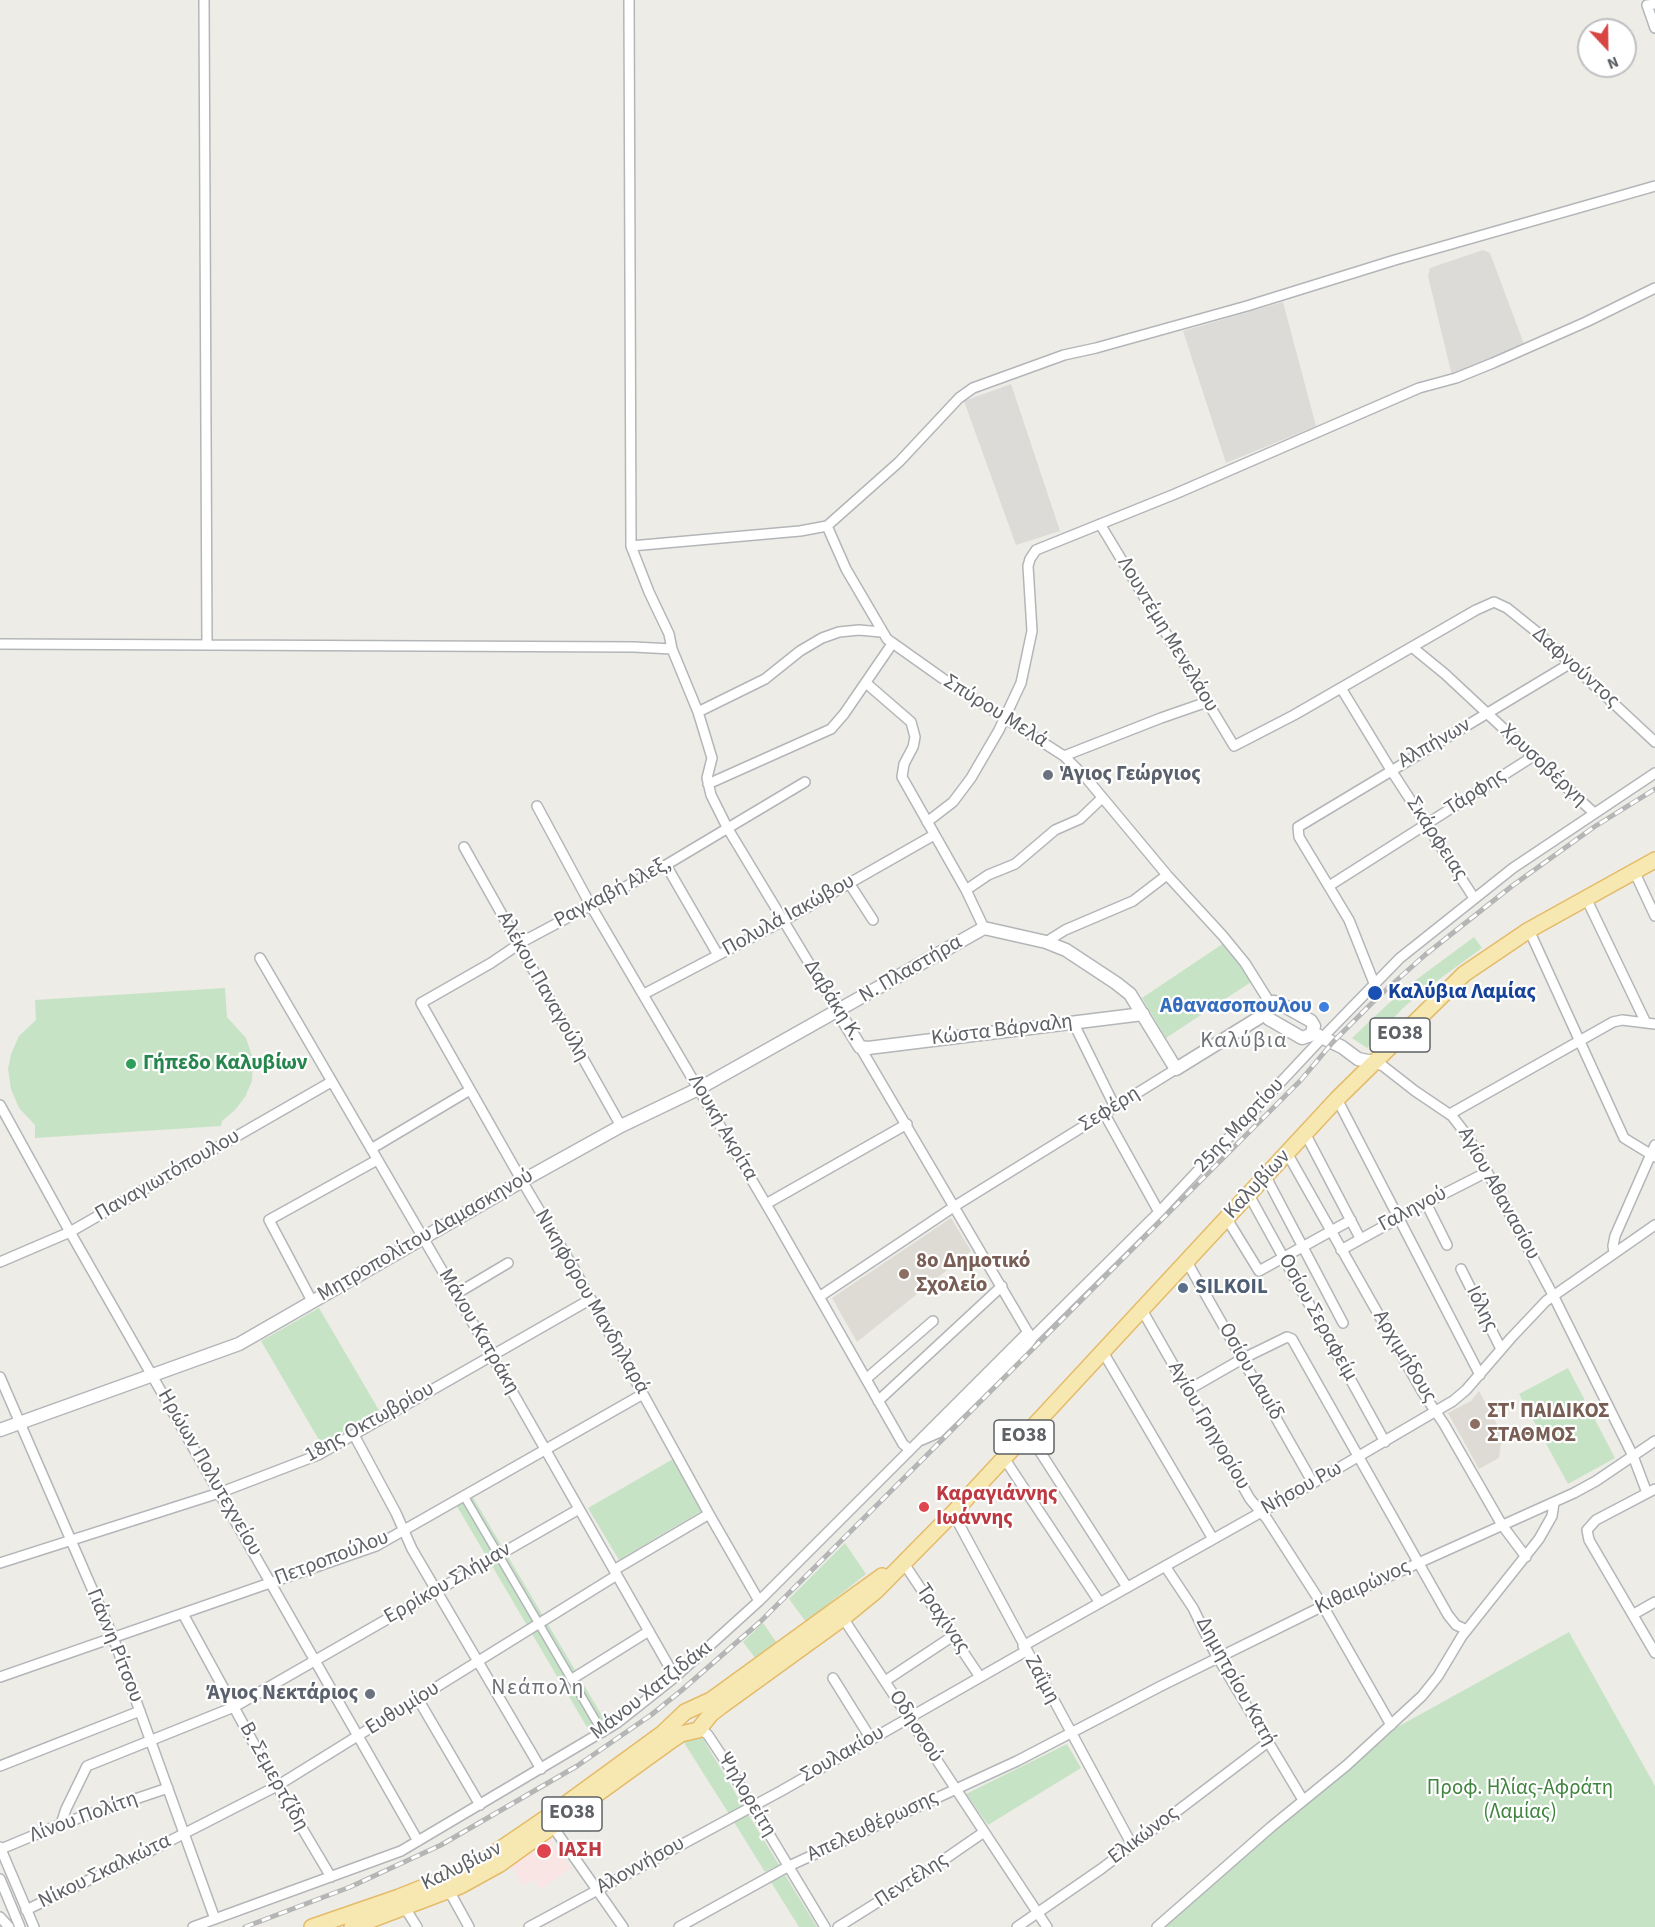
<!DOCTYPE html>
<meta charset="utf-8">
<style>
body{margin:0}
#map{position:relative;width:1655px;height:1927px;overflow:hidden;background:#eeece6;font-family:"Source Sans 3",sans-serif}
canvas{display:block}
.north{position:absolute;left:1577px;top:18px;width:60px;height:60px;box-sizing:border-box;background:#fff;border:2px solid #bfc0c1;border-radius:50%;rotate:158deg;font-size:16px;font-weight:700;line-height:24px;text-align:center;color:#5e6165}
.north::after{content:'';display:block;margin:auto;width:21px;height:27px;background:#d94542;clip-path:polygon(50% 0,100% 100%,50% 72%,0 100%)}
</style>
<div id="map">
<canvas width="1655" height="1927"></canvas>
<div class="north">N</div>
</div>
<script>
const g = document.querySelector('canvas').getContext('2d');
g.lineJoin = 'round';
function fill(path, color) { g.fillStyle = color; g.fill(path, 'evenodd'); }
const poly = rows => new Path2D(rows.map(r => 'M' + r).join(''));
function strokePath(path, color, width, dash) { g.strokeStyle = color; g.lineWidth = width; g.lineCap = dash ? 'butt' : 'round'; g.setLineDash(dash || []); g.stroke(path); }
function write(font, color, halo, rows, align = 'center') {
  g.font = font + ' "Source Sans 3",sans-serif'; g.lineWidth = 4.5; g.setLineDash([]); g.textBaseline = 'middle'; g.strokeStyle = halo; g.fillStyle = color; for (const [text, x, y, turn = 0] of rows) {
    g.save(); g.translate(x, y); g.rotate((+turn || 0) * Math.PI / 180); g.textAlign = isNaN(turn) ? turn : align; if (halo) g.strokeText(text, 0, 0); g.fillText(text, 0, 0); g.restore();
  }
}
fill(poly([
 [1483,250,1490,253,1524,344,1452,376,1428,276,1430,268],
 [1283,302,1316,426,1226,463,1183,331],
 [1011,384,1060,531,1016,545,964,401]
]), '#dddbd8');
fill(poly([
 [951,1218,971,1251,857,1342,832,1298],
 [1479,1391,1502,1434,1499,1458,1479,1469,1448,1413,1471,1401]
]), '#dedbd4');
fill(poly([
 [549,1838,571,1868,541,1889,534,1880,523,1886,511,1864]
]), '#f9e5e4');
fill(poly([
 [1474,937,1482,948,1419,994,1401,1010,1367,1048,1352,1038,1405,988],
 [1224,943,1251,982,1166,1038,1142,998],
 [225,988,227,1017,246,1038,253,1059,252,1081,245,1097,235,1110,222,1121,221,1126,35,1138,35,1125,19,1108,11,1089,8,1069,11,1054,19,1036,36,1020,35,1000],
 [319,1308,380,1412,322,1445,261,1341],
 [1568,1368,1615,1458,1568,1484,1519,1394],
 [673,1459,703,1510,619,1560,588,1508],
 [471,1494,604,1719,588,1729,455,1503],
 [845,1543,866,1574,806,1622,789,1599],
 [763,1623,777,1643,756,1659,743,1642],
 [1569,1632,1655,1786,1655,1927,1166,1927,1383,1735],
 [702,1737,743,1806,729,1814,683,1741],
 [1067,1744,1081,1768,988,1825,966,1794],
 [748,1814,779,1865,765,1872,734,1822],
 [785,1875,817,1927,799,1927,771,1882]
]), '#c7e3c5');
const pedestrian = poly([
 [464,1496,603,1733]
]);
const minor = poly([
 [204,0,207,645],
 [629,0,631,546,649,592,669,634,672,649,698,712,712,758,707,778,711,795,728,829,838,1011],
 [1655,4,1647,5,1655,28],
 [1100,524,1234,746,1294,715,1476,610,1494,602,1507,608,1538,633,1655,742],
 [827,526,846,569,887,639,942,678,1064,756,1087,779,1167,875,1223,936,1245,963,1270,1003],
 [631,546,800,531,827,526,899,462,959,398,973,388,1064,355,1096,348,1247,306,1395,260,1655,186],
 [0,644,634,647,672,649],
 [1412,647,1445,674,1594,813],
 [866,683,911,722,915,737,913,747,904,764,902,777,966,890,984,928],
 [1341,688,1391,770,1474,898],
 [698,712,765,679,800,651,822,638,839,632,859,630,881,632],
 [1064,756,1161,718,1207,702],
 [708,784,831,729,844,714,892,644],
 [537,806,591,906,773,1216,903,1444,909,1449],
 [927,822,953,802,971,778,999,730,1021,683,1032,631,1028,566,1030,559,1036,550,1175,494,1419,388,1456,378,1493,363,1586,322,1655,288],
 [464,847,621,1126],
 [666,865,718,955],
 [1634,871,1655,916],
 [849,883,873,920],
 [1329,886,1532,757],
 [966,890,988,875,1015,864,1055,830,1080,819,1102,798],
 [1586,898,1646,1023],
 [1529,930,1624,1138,1655,1157],
 [1046,942,1065,930,1133,901,1167,875],
 [260,958,492,1356,675,1677],
 [1374,983,1349,920,1299,837,1298,827,1571,663],
 [644,994,783,921,934,835],
 [1073,1022,1115,1107],
 [860,1047,1030,1336],
 [1373,1062,1383,1066,1415,1091,1452,1116,1469,1138,1553,1295,1633,1456,1647,1493],
 [1337,1099,1480,1375],
 [0,1105,70,1232,418,1841],
 [1104,1113,1159,1212],
 [1450,1114,1613,1022,1622,1020,1655,1024],
 [1305,1133,1360,1238],
 [371,1149,470,1090],
 [1287,1153,1423,1393,1444,1424,1502,1525,1526,1557],
 [1266,1177,1343,1323],
 [1249,1195,1385,1442],
 [1426,1203,1447,1245],
 [766,1204,907,1124],
 [1227,1219,1259,1271,1351,1220],
 [1341,1250,1426,1203,1487,1172],
 [1614,1253,1613,1246,1615,1236,1655,1145],
 [0,1262,70,1232,331,1082],
 [1187,1262,1313,1483],
 [1461,1269,1501,1349],
 [456,1294,508,1263],
 [819,1297,955,1206,1176,1069],
 [312,1301,269,1220,377,1160],
 [1142,1310,1250,1499,1267,1519,1323,1606,1391,1725],
 [1103,1352,1213,1539],
 [0,1377,113,1637,215,1919],
 [866,1379,933,1321],
 [1188,1390,1242,1359,1287,1337,1292,1339,1448,1615,1456,1625,1467,1630],
 [878,1401,1002,1286],
 [1028,1433,1127,1587],
 [354,1435,396,1513,412,1549,541,1769],
 [922,1440,938,1433,1027,1346,1033,1337,1159,1212,1323,1037,1400,958,1513,868,1655,773],
 [1004,1458,1100,1603],
 [1655,1489,1596,1520,1587,1530,1589,1540,1655,1653],
 [953,1513,1132,1845],
 [903,1562,980,1677],
 [0,1563,219,1493,318,1455,591,1299],
 [1165,1566,1193,1608,1215,1653,1303,1800],
 [614,1570,709,1514],
 [759,1601,709,1514,573,1267,522,1181,421,1003,491,963,522,942,666,865,805,782],
 [183,1614,277,1786,331,1877],
 [1634,1614,1655,1602],
 [843,1618,1047,1927],
 [1023,1646,1313,1483,1453,1401,1466,1390,1511,1338,1546,1301,1655,1225],
 [0,1677,376,1546,643,1394],
 [833,1678,871,1739],
 [572,1679,649,1631],
 [885,1681,953,1636],
 [418,1699,480,1805],
 [700,1728,708,1735,724,1759,825,1927],
 [0,1766,140,1711],
 [61,1824,66,1809,87,1766,234,1707,579,1509],
 [553,1827,623,1927],
 [0,1847,34,1927],
 [1,1849,61,1824,168,1788],
 [0,1879,20,1927],
 [447,1887,469,1927],
 [405,1908,417,1927],
 [26,1910,154,1849,277,1786,617,1575],
 [0,1917,9,1927],
 [193,1927,401,1851,617,1723,675,1677,759,1601,1028,1332],
 [529,1927,781,1791,1026,1651],
 [679,1927,789,1866,1017,1761,1161,1686,1323,1606,1574,1493,1596,1481,1655,1441],
 [838,1927,929,1870,984,1832],
 [1017,1927,1101,1869,1268,1742],
 [1157,1927,1271,1827,1347,1765,1422,1696,1438,1676,1462,1636,1539,1539,1552,1516,1554,1503]
]);
const tertiary = poly([
 [1273,1002,1279,1003,1311,1021,1314,1026,1311,1035,1302,1038,1269,1019,1265,1014,1266,1007,1273,1002],
 [838,1011,860,1047,868,1048,1143,1014],
 [1313,1033,1342,1047,1358,1059,1373,1062],
 [0,1430,239,1344,522,1181,621,1126,698,1089,984,928,1046,942,1066,950,1116,983,1130,994,1176,1069,1265,1014]
]);
const primary = poly([
 [312,1927,399,1897,464,1871,483,1861,552,1814,663,1733,685,1712,711,1700,882,1576],
 [352,1927,460,1886,500,1864,672,1740,681,1734,698,1730,711,1714,720,1707,843,1618,876,1591,953,1513,1337,1099,1464,974,1529,930,1655,860]
]);
strokePath(pedestrian, '#b3b6b9', 10);
strokePath(minor, '#b3b6b9', 12);
strokePath(tertiary, '#b3b6b9', 15);
strokePath(primary, '#e4bb69', 18);
strokePath(pedestrian, '#fff', 7);
strokePath(minor, '#fff', 9);
strokePath(tertiary, '#fff', 12);
strokePath(primary, '#f7e8b2', 15);
const rail = poly([
 [245,1927,350,1887,441,1845,577,1766,651,1715,682,1690,761,1621,941,1441,1301,1080,1333,1042,1378,997,1425,955,1512,886,1594,827,1655,789]
]);
strokePath(rail, '#b4b5b5', 5);
strokePath(rail, '#fff', 3, [9]);
for (const [x, y, r, color] of [
 [1048,775,6,"#6b7280"],
 [1375,993,8,"#1a4fb4"],
 [1324,1007,6,"#3f7fe0"],
 [131,1064,6,"#2e9e5b"],
 [904,1274,6,"#8d6e63"],
 [1183,1288,6,"#5c6f8a"],
 [1475,1424,6,"#8d6e63"],
 [924,1507,6,"#e0444e"],
 [370,1694,6,"#6b7280"],
 [544,1851,8,"#e0444e"]
]) { const dot = new Path2D(); dot.arc(x, y, r, 0, 2 * Math.PI); g.fillStyle = color; g.fill(dot); strokePath(dot, '#fff', 2); }
for (const [x, y, w] of [
 [1400,1035,60],
 [1024,1437,60],
 [572,1814,60]
]) { const box = new Path2D(); box.roundRect(x - w / 2, y - 17, w, 34, 4.5); g.fillStyle = '#fff'; g.fill(box); strokePath(box, '#5e6165', 1.5); }
write('bold 20px', '#5e6165', null, [
 ["ΕΟ38",1400,1035],
 ["ΕΟ38",1024,1437],
 ["ΕΟ38",572,1814]
]);
write('21px', '#5e6165', '#fff', [
 ["Λουντέμη Μενελάου",1167,635,59],
 ["Δαφνούντος",1575,668,42],
 ["Σπύρου Μελά",995,712,32],
 ["Αλπήνων",1435,744,-30],
 ["Χρυσοβέργη",1543,766,43],
 ["Τάρφης",1476,793,-33],
 ["Σκάρφειας",1436,839,57],
 ["Ραγκαβή Αλεξ,",613,893,-28],
 ["Πολυλά Ιακώβου",789,916,-29],
 ["Ν. Πλαστήρα",911,970,-30],
 ["Αλέκου Παναγούλη",542,987,61],
 ["Δαβάκη Κ.",832,1001,58],
 ["Κώστα Βάρναλη",1002,1031,-7],
 ["Σεφέρη",1110,1110,-32],
 ["25ης Μαρτίου",1240,1126,-47],
 ["Λουκή Ακρίτα",722,1128,60],
 ["Παναγιωτόπουλου",168,1176,-30],
 ["Καλυβίων",1258,1185,-47],
 ["Αγίου Αθανασίου",1498,1194,61],
 ["Γαληνού",1413,1210,-28],
 ["Μητροπολίτου Δαμασκηνού",426,1236,-30],
 ["Νικηφόρου Μανδηλαρά",591,1302,60],
 ["Ιόλης",1481,1309,64],
 ["Οσίου Σεραφείμ",1317,1318,61],
 ["Μάνου Κατράκη",478,1332,60],
 ["Αρχιμήδους",1404,1357,59],
 ["Οσίου Δαυίδ",1250,1372,60],
 ["18ης Οκτωβρίου",370,1423,-29],
 ["Αγίου Γρηγορίου",1208,1426,60],
 ["Ηρώων Πολυτεχνείου",209,1473,60],
 ["Νήσου Ρω",1302,1489,-29],
 ["Πετροπούλου",332,1559,-21],
 ["Ερρίκου Σλήμαν",448,1584,-30],
 ["Κιθαιρώνος",1363,1588,-25],
 ["Τραχίνας",942,1619,56],
 ["Γιάννη Ρίτσου",114,1646,68],
 ["Ζαΐμη",1041,1680,62],
 ["Δημητρίου Κατή",1235,1682,61],
 ["Μάνου Χατζιδάκι",652,1691,-38],
 ["Ευθυμίου",403,1709,-32],
 ["Οδησσού",915,1727,57],
 ["Σουλακίου",843,1755,-30],
 ["Β. Σεμερτζίδη",273,1777,61],
 ["Ψηλορείτη",746,1795,59],
 ["Λίνου Πολίτη",84,1818,-20],
 ["Απελευθέρωσης",873,1827,-25],
 ["Ελικώνος",1144,1836,-37],
 ["Αλοννήσου",641,1866,-29],
 ["Καλυβίων",462,1867,-26],
 ["Νίκου Σκαλκώτα",105,1872,-26],
 ["Πεντέλης",912,1881,-33]
]);
write('bold 21px', '#5b616d', '#fff', [
 ["Ὰγιος Γεώργιος",1060,775],
 ["Άγιος Νεκτάριος",358,1694,"right"]
], 'left');
write('bold 21px', '#164399', '#fff', [
 ["Καλύβια Λαμίας",1388,993]
], 'left');
write('bold 21px', '#366cbe', '#fff', [
 ["Αθανασοπουλου",1312,1007]
], 'right');
write('bold 21px', '#27864d', '#fff', [
 ["Γήπεδο Καλυβίων",143,1064]
], 'left');
write('bold 21px', '#785e54', '#fff', [
 ["8ο Δημοτικό",916,1262],
 ["Σχολείο",916,1286],
 ["ΣΤ' ΠΑΙΔΙΚΟΣ",1487,1412],
 ["ΣΤΑΘΜΟΣ",1487,1436]
], 'left');
write('bold 21px', '#4e5e75', '#fff', [
 ["SILKOIL",1195,1288]
], 'left');
write('bold 21px', '#be3a42', '#fff', [
 ["Καραγιάννης",936,1495],
 ["Ιωάννης",936,1519],
 ["ΙΑΣΗ",558,1851]
], 'left');
write('21px', '#3f833e', '#fff', [
 ["Προφ. Ηλίας-Αφράτη",1520,1789],
 ["(Λαμίας)",1520,1813]
]);
g.letterSpacing = '1.5px';
write('22px', '#6f7377', '#fff', [
 ["Καλύβια",1244,1042],
 ["Νεάπολη",538,1689]
]);
g.letterSpacing = '0px';
</script>
